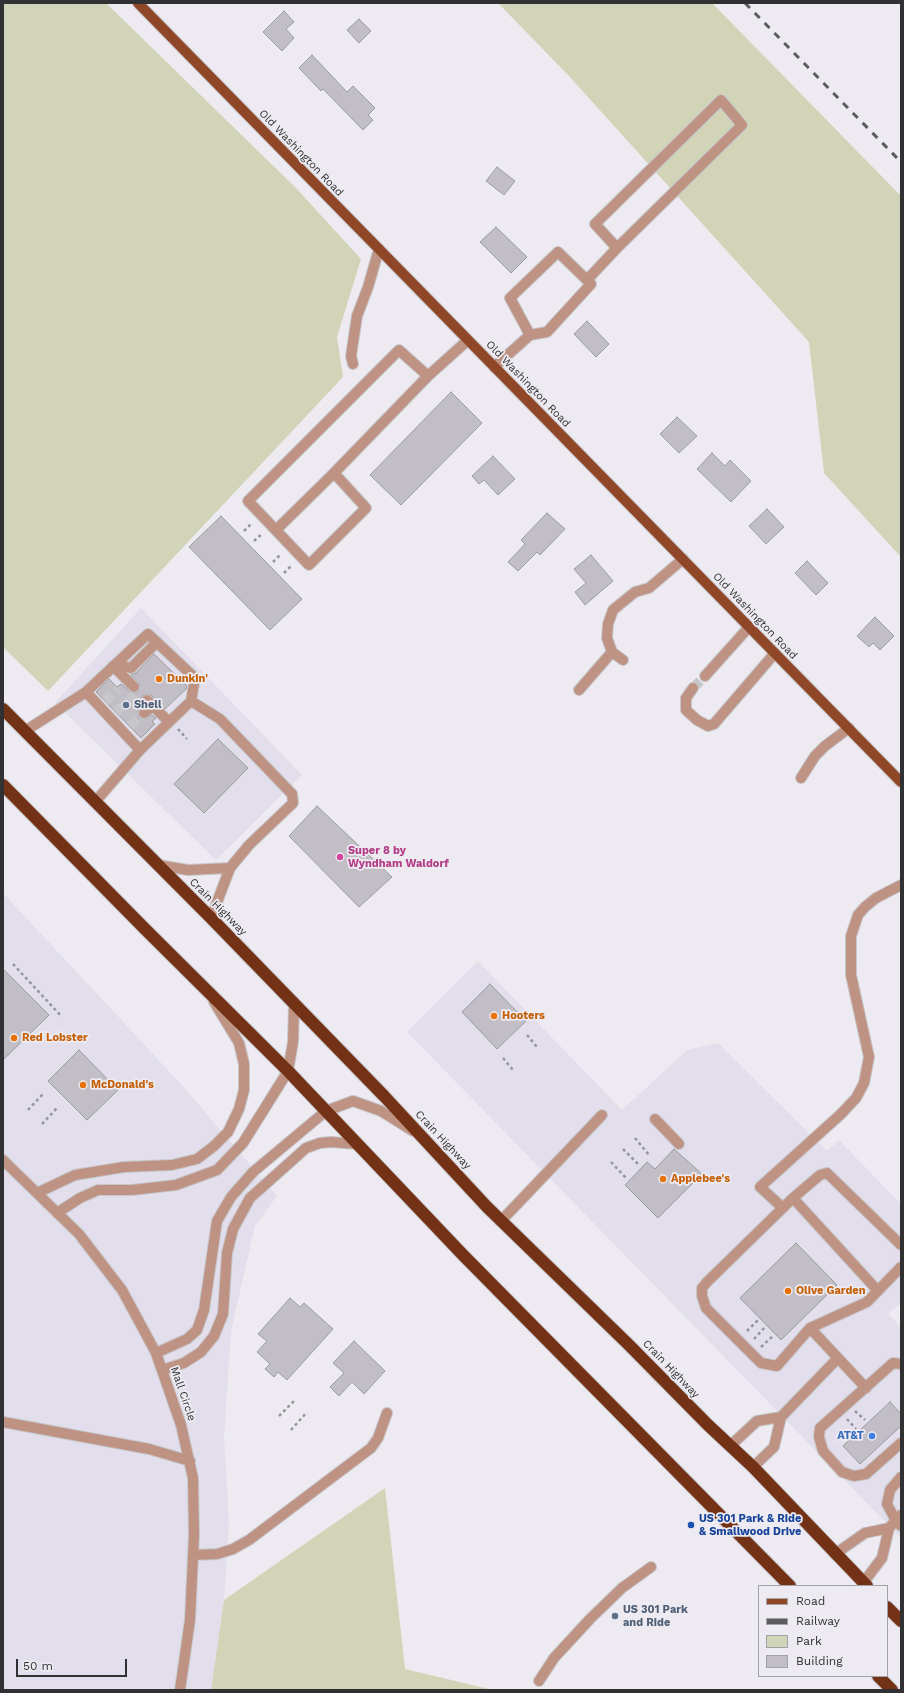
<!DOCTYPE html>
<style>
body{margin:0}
#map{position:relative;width:904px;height:1693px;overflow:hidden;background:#edebf1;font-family:"Work Sans",sans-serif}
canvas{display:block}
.frame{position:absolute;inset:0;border:4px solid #313133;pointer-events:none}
.legend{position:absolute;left:758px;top:1585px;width:130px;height:92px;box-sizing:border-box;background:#edebf1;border:1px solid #a2a1a5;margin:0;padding:5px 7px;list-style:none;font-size:12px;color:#313133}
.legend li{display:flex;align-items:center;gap:8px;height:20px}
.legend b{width:20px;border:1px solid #a2a1a5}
.scale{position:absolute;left:16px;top:1659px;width:111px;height:18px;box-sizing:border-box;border:2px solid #313133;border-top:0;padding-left:5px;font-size:12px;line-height:14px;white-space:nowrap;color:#313133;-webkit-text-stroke:3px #edebf1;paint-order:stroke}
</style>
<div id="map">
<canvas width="904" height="1693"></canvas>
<div class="frame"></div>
<ul class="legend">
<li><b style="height:5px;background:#8f4728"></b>Road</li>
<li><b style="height:5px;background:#5c5b5e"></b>Railway</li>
<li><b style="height:11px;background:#d1d4b6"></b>Park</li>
<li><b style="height:11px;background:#c1bfc5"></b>Building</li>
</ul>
<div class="scale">50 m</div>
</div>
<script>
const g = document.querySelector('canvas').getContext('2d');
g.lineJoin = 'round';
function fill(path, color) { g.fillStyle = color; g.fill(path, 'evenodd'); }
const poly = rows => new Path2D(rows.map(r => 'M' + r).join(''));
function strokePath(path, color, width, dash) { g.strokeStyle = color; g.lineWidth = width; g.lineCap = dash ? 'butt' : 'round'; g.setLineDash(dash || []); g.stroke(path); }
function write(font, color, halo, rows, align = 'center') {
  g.font = font + ' "Work Sans",sans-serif'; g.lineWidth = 3.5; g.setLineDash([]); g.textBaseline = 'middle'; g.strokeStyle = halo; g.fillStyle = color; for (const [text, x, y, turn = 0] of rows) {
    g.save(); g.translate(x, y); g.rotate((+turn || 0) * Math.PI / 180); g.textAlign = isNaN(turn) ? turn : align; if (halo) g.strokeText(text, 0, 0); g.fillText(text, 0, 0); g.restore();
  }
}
fill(poly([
 [141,608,302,775,216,860,55,703],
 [3,893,181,1084,277,1196,255,1226,231,1331,224,1437,229,1522,224,1600,211,1690,3,1690],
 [478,961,622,1110,687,1050,718,1043,827,1151,839,1140,901,1204,901,1303,888,1314,901,1327,901,1538,407,1032]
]), '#e2deeb');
fill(poly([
 [3,3,106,3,296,188,361,259,337,337,343,377,48,691,3,647],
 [498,3,712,3,901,196,901,557,824,473,809,342,569,76],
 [385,1488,405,1669,493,1690,211,1690,224,1600]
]), '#d1d4b6');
const building = poly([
 [284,11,294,22,286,29,294,38,282,51,263,32,284,11],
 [359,19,371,31,359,43,347,30,359,19],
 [312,55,347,92,353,86,375,108,368,115,373,120,363,130,323,89,321,91,299,68,312,55],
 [497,167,515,181,504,195,486,181,497,167],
 [496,227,527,257,511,273,480,242,496,227],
 [587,321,609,344,596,357,574,334,587,321],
 [451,392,482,423,401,505,370,475,451,392],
 [677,417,697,436,679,453,660,434,677,417],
 [712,453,725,466,730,460,751,481,731,502,697,469,712,453],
 [493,456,515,479,498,495,484,480,479,484,472,476,493,456],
 [767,509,784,527,766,544,749,526,767,509],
 [547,513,565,529,540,555,537,552,518,571,508,562,525,544,521,540,547,513],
 [221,516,302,599,270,630,189,547,221,516],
 [591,555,613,581,585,605,575,592,586,583,574,569,591,555],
 [807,561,828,583,816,595,795,573,807,561],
 [875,617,894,636,880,650,873,643,869,647,857,636,875,617],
 [154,654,187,686,186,689,165,709,151,695,146,694,142,696,141,701,143,705,138,711,139,717,145,719,152,715,156,718,152,722,155,724,141,738,96,692,109,679,117,687,121,684,132,693,138,692,140,685,131,675,136,673,154,654],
 [218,739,248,768,204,813,174,784,218,739],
 [317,806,392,877,359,907,289,836,317,806],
 [3,969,49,1015,3,1060,3,969],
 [490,984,526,1021,497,1049,462,1012,490,984],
 [79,1050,118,1090,87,1120,48,1081,79,1050],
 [674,1149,702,1174,658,1218,625,1185,647,1162,655,1169,674,1149],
 [796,1243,837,1285,781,1340,740,1298,796,1243],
 [290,1298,300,1307,304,1303,333,1329,287,1380,278,1372,274,1377,265,1369,270,1364,257,1352,267,1341,258,1334,290,1298],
 [354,1341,385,1371,364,1394,352,1382,339,1396,330,1387,344,1373,333,1363,354,1341],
 [890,1402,901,1414,901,1426,860,1464,843,1446,890,1402]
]);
fill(building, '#c1bfc5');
strokePath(building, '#9c9ba0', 1);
strokePath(poly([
 [693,688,705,676],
 [105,701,118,689],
 [116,712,139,692],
 [130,726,144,713]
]), '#c7c6cb', 10, [10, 5]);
const minor = poly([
 [587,280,617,248,742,125,721,100,595,224,617,248],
 [353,364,351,356,357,316,368,287,379,249],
 [494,367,530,335,547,332,591,284,558,252,510,298,530,335],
 [428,376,334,473,366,508,309,565,248,501,399,350,428,376,468,340],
 [276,530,334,473],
 [623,660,612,652,607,638,608,624,613,610,635,592,649,588,683,559],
 [116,664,131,668,157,642],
 [113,666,134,687],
 [705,676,749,627],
 [693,688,686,698,686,710,697,720,708,726,714,724,775,653],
 [579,690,612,652],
 [86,692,148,634,195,678,191,701],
 [147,700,169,722],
 [144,713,153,706],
 [25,731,86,692,140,750,95,802],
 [140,750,191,701,220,719,292,794,293,803,249,845,230,868,211,918],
 [801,778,815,756,825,746,849,728],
 [158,865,188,870,230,868],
 [655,1119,679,1144],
 [3,1160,79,1234,122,1290,156,1353,181,1425,193,1478,194,1535,190,1620,180,1690],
 [37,1193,75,1175,124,1167,172,1165,197,1159,214,1146,228,1132,239,1109,244,1090,244,1064,239,1043,214,1002],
 [793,1198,878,1291],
 [783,1208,760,1187,841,1114,856,1098,864,1083,869,1057,851,975,851,936,858,915,865,907,876,898,901,885],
 [57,1213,80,1198,98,1190,132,1190,176,1185,217,1170,243,1143,288,1071,293,1042,294,1004],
 [501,1221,602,1115],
 [901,1245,827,1173,820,1175,793,1198,707,1282,702,1288,702,1296,706,1308,761,1363,777,1366,810,1328,867,1302,901,1267],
 [810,1328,866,1388],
 [156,1353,187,1339,197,1330,204,1310,217,1221,231,1197,253,1172,326,1111,353,1101,381,1111,413,1131],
 [901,1364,893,1363,820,1428,819,1437,823,1451,842,1472,854,1476,866,1474,901,1443],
 [162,1370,184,1363,201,1352,214,1336,223,1314,227,1253,233,1229,250,1198,306,1148,320,1143,331,1142,357,1144],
 [3,1422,149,1449,190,1461],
 [730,1446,757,1421,781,1417],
 [753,1467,774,1447,781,1417,838,1358],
 [901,1477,890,1490,887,1504,896,1521,901,1526],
 [835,1554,865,1533,889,1528],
 [193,1555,217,1554,233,1549,249,1540,371,1448,378,1438,387,1413],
 [863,1583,882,1558,889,1528,901,1515],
 [539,1681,554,1658,590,1619,622,1588,651,1567]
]);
const major = poly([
 [138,3,901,782]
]);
const highway = poly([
 [3,709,211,918,384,1096,487,1207,629,1345,708,1425,753,1467,867,1586],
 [3,785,145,929,288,1071,463,1255,790,1586],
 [887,1607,901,1621],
 [878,1676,892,1690]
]);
strokePath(minor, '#c7c6cb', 12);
strokePath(major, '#c7c6cb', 12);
strokePath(highway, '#c7c6cb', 14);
strokePath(poly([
 [244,531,252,523],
 [254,541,262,534],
 [273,562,281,554],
 [284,573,292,565],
 [178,729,187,739],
 [13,964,62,1017],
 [527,1035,537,1047],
 [503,1058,513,1070],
 [28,1110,43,1094],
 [42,1124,57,1108],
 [635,1138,649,1155],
 [623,1149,639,1165],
 [611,1162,626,1178],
 [747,1331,759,1319],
 [754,1339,766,1326],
 [761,1347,774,1335],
 [855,1411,865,1420],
 [279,1416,295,1400],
 [847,1419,856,1429],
 [291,1430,307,1412]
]), '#969599', 2.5, [3, 3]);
strokePath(minor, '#be9383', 10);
strokePath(major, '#8f4728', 10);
strokePath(highway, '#733115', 12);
strokePath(poly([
 [745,3,901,162]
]), '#5c5b5e', 3, [7, 7]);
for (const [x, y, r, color] of [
 [159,679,4,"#e8710a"],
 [126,705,4,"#5c6f8a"],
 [340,857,4,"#d1479c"],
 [494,1016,4,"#e8710a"],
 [14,1038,4,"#e8710a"],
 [83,1085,4,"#e8710a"],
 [663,1179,4,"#e8710a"],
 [788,1291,4,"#e8710a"],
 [872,1436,4,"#3f7fe0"],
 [691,1525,4,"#1a4fb4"],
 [615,1616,4,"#5c6f8a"]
]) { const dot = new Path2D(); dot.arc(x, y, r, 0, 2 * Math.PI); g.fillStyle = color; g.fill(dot); strokePath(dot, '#edebf1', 1.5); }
write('11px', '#313133', '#edebf1', [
 ["Old Washington Road",301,153,46],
 ["Old Washington Road",528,384,46],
 ["Old Washington Road",755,616,46],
 ["Crain Highway",218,907,45],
 ["Crain Highway",443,1140,47],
 ["Crain Highway",671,1369,46],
 ["Mall Circle",183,1394,71]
]);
write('bold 11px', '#c56008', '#edebf1', [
 ["Dunkin'",167,679],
 ["Hooters",502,1016],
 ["Red Lobster",22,1038],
 ["McDonald's",91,1085],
 ["Applebee's",671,1179],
 ["Olive Garden",796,1291]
], 'left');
write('bold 11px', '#4e5e75', '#edebf1', [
 ["Shell",134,705],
 ["US 301 Park",623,1610],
 ["and Ride",623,1623]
], 'left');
write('bold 11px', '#b23c85', '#edebf1', [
 ["Super 8 by",348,851],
 ["Wyndham Waldorf",348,864]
], 'left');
write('bold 11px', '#366cbe', '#edebf1', [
 ["AT&T",864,1436]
], 'right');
write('bold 11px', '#164399', '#edebf1', [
 ["US 301 Park & Ride",699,1519],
 ["& Smallwood Drive",699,1532]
], 'left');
</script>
